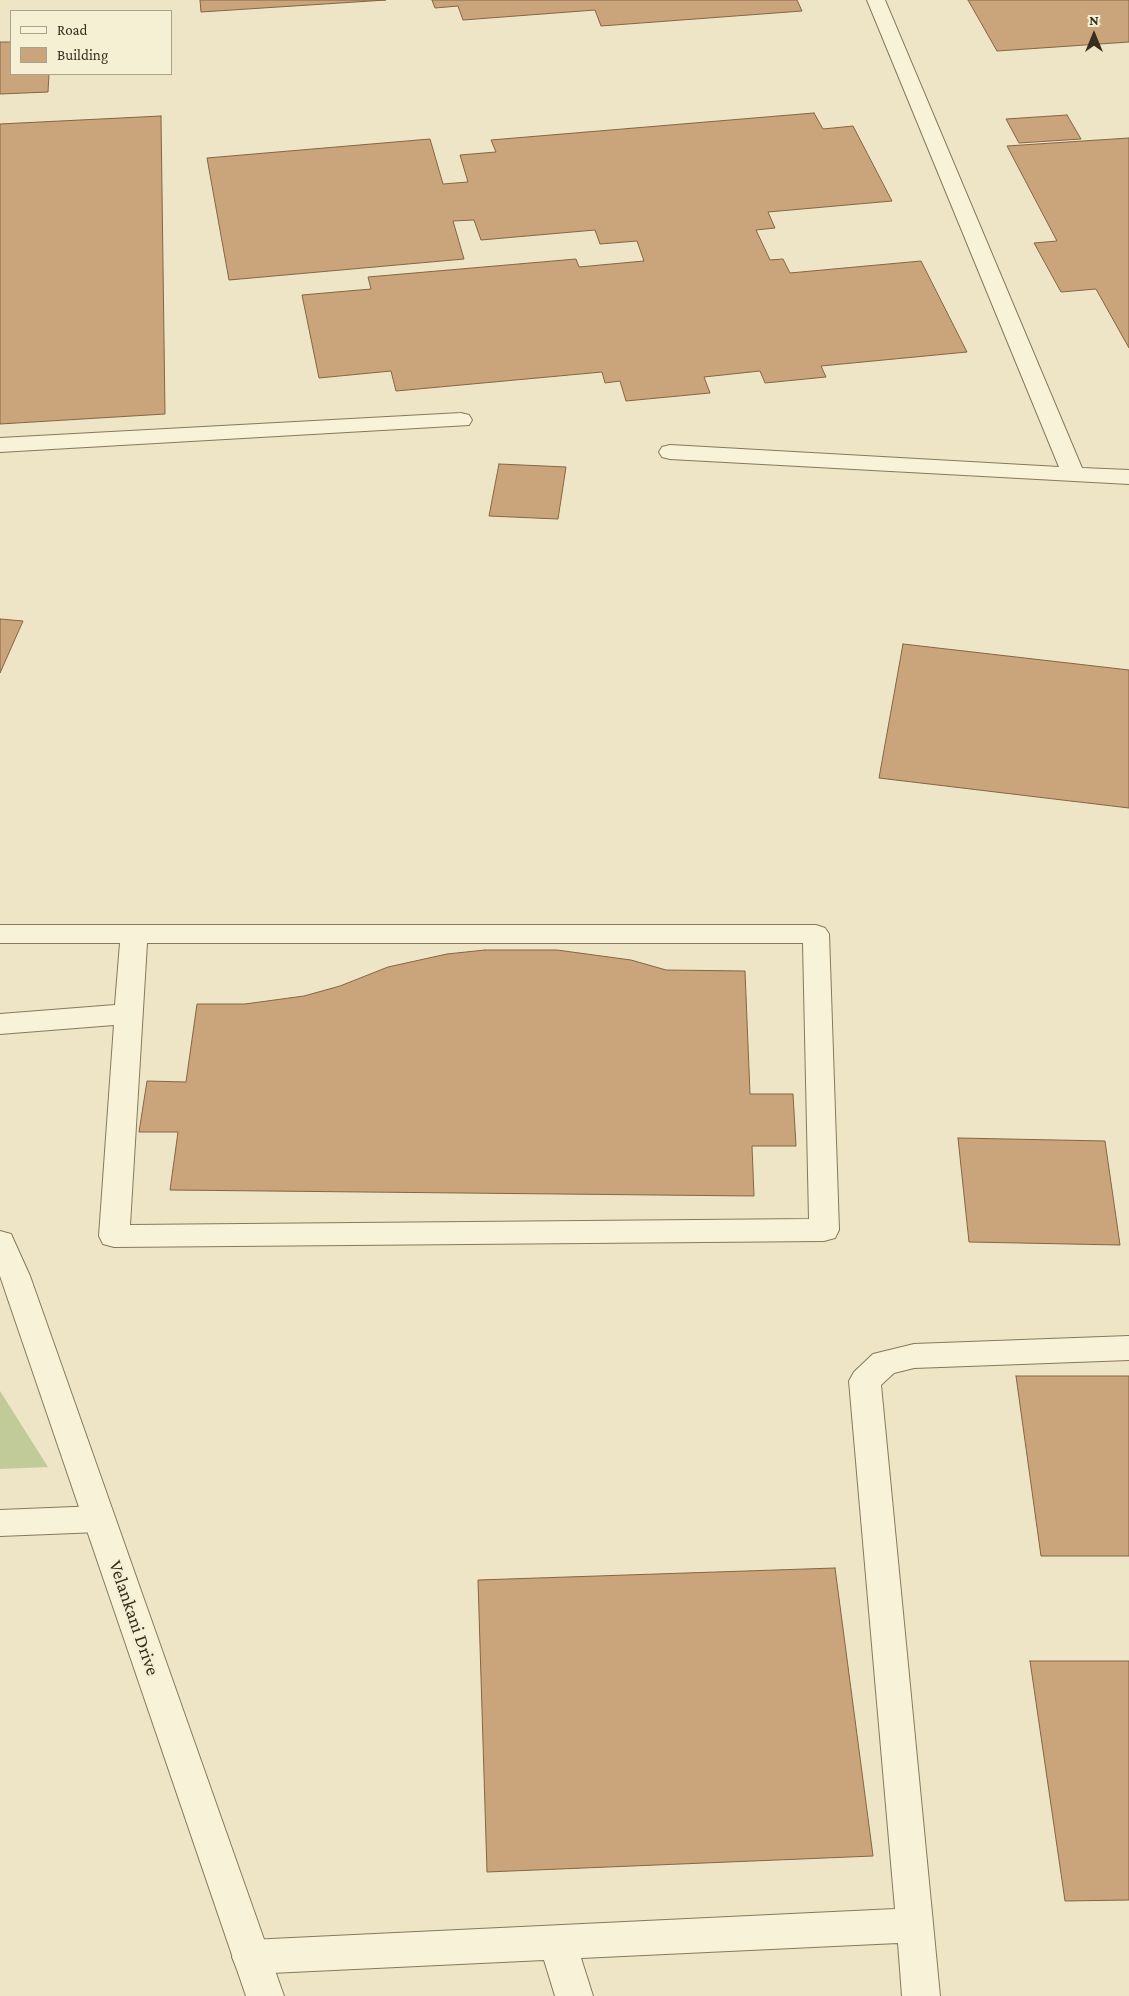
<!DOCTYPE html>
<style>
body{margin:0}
#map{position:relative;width:1129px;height:1996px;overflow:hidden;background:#ede5c5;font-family:"Crimson Pro",serif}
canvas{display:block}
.legend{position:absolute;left:10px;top:10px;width:162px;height:65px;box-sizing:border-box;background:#f5efd4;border:1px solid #a9a28c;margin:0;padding:6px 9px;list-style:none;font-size:15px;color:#382e1f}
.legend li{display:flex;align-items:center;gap:10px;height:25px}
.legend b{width:25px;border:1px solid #a9a28c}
.north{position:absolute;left:1069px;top:10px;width:50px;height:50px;-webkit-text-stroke:4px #f5efd4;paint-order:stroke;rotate:0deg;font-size:14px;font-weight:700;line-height:20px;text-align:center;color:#382e1f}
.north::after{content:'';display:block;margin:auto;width:18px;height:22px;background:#382e1f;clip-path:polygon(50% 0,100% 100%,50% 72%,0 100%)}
</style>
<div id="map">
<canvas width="1129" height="1996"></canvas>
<ul class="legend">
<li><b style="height:6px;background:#f8f2d8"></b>Road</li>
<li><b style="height:14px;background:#caa57c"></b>Building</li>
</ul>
<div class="north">N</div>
</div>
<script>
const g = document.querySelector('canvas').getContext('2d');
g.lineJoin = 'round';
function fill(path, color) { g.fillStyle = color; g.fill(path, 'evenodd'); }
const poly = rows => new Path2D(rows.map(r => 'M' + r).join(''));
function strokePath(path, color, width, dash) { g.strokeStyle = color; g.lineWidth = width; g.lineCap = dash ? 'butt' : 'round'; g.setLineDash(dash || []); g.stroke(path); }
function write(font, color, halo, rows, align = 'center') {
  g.font = font + ' "Crimson Pro",serif'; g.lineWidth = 5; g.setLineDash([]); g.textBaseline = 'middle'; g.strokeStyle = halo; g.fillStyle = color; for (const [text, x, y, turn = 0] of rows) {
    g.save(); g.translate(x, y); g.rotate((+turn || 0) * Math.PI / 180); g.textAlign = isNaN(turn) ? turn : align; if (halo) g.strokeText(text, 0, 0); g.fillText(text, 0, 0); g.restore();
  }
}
fill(poly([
 [0,1391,48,1467,0,1469]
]), '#c0cb99');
const building = poly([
 [200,0,386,0,201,12,200,0],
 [432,0,797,0,802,11,601,26,595,10,463,20,458,6,435,8,432,0],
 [968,0,1129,0,1129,42,997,51,968,0],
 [0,42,11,42,11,74,49,74,48,92,0,94,0,42],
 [814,113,823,129,853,126,892,201,768,212,775,228,756,230,770,260,783,259,790,273,921,261,967,352,821,366,826,377,765,383,760,371,704,377,710,393,626,401,620,381,605,383,602,372,396,391,391,371,319,378,302,295,371,289,368,277,576,259,579,267,644,261,637,241,600,244,595,230,481,240,474,220,453,221,464,259,229,280,207,158,430,139,443,184,468,182,460,155,496,152,491,140,814,113],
 [1067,115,1081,139,1019,143,1006,119,1067,115],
 [161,116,165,414,0,424,0,124,161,116],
 [1129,138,1129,348,1096,289,1061,292,1034,243,1057,241,1007,146,1129,138],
 [499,464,566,467,558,519,489,516,499,464],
 [0,619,23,621,0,673,0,619],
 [903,644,1129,670,1129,808,879,778,903,644],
 [485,950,557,950,631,960,666,970,745,971,750,1094,793,1094,796,1146,752,1146,754,1196,170,1190,178,1132,139,1132,147,1081,186,1082,197,1004,245,1004,304,996,340,986,388,967,447,954,485,950],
 [958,1138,1105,1141,1120,1245,969,1242,958,1138],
 [1016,1376,1129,1376,1129,1556,1041,1556,1016,1376],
 [835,1568,873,1856,487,1872,478,1580,835,1568],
 [1030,1661,1129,1661,1129,1900,1065,1901,1030,1661]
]);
fill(building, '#caa57c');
strokePath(building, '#866442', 1);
const service = poly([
 [867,0,885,0,1082,468,1129,470,1129,484,670,459,662,457,659,452,662,447,670,445,1059,467,867,0],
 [461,413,469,415,472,420,469,425,0,452,0,438,461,413],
 [0,925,816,925,825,928,829,934,839,1230,835,1238,824,1241,114,1247,103,1244,99,1236,114,1025,0,1034,0,1014,115,1005,120,943,0,943,0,925],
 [147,943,803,943,809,1219,130,1225,147,943],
 [1129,1336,1129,1360,914,1368,894,1373,881,1385,940,1996,902,1996,898,1943,581,1958,593,1996,555,1996,544,1960,250,1974,237,1969,232,1957,237,1945,250,1940,895,1909,849,1381,854,1372,873,1354,914,1344,1129,1336]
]);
const minor = poly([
 [99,1506,111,1509,115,1519,111,1529,99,1532,0,1536,0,1510,99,1506]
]);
const tertiary = poly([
 [0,1231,11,1234,30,1276,284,1996,246,1996,0,1276,0,1231]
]);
strokePath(service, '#87785c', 2);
strokePath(minor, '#87785c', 2);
strokePath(tertiary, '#87785c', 2);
fill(service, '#f8f2d8');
fill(minor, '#f8f2d8');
fill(tertiary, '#f8f2d8');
write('19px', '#382e1f', '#f5efd4', [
 ["Velankani Drive",134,1618,71]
]);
</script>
